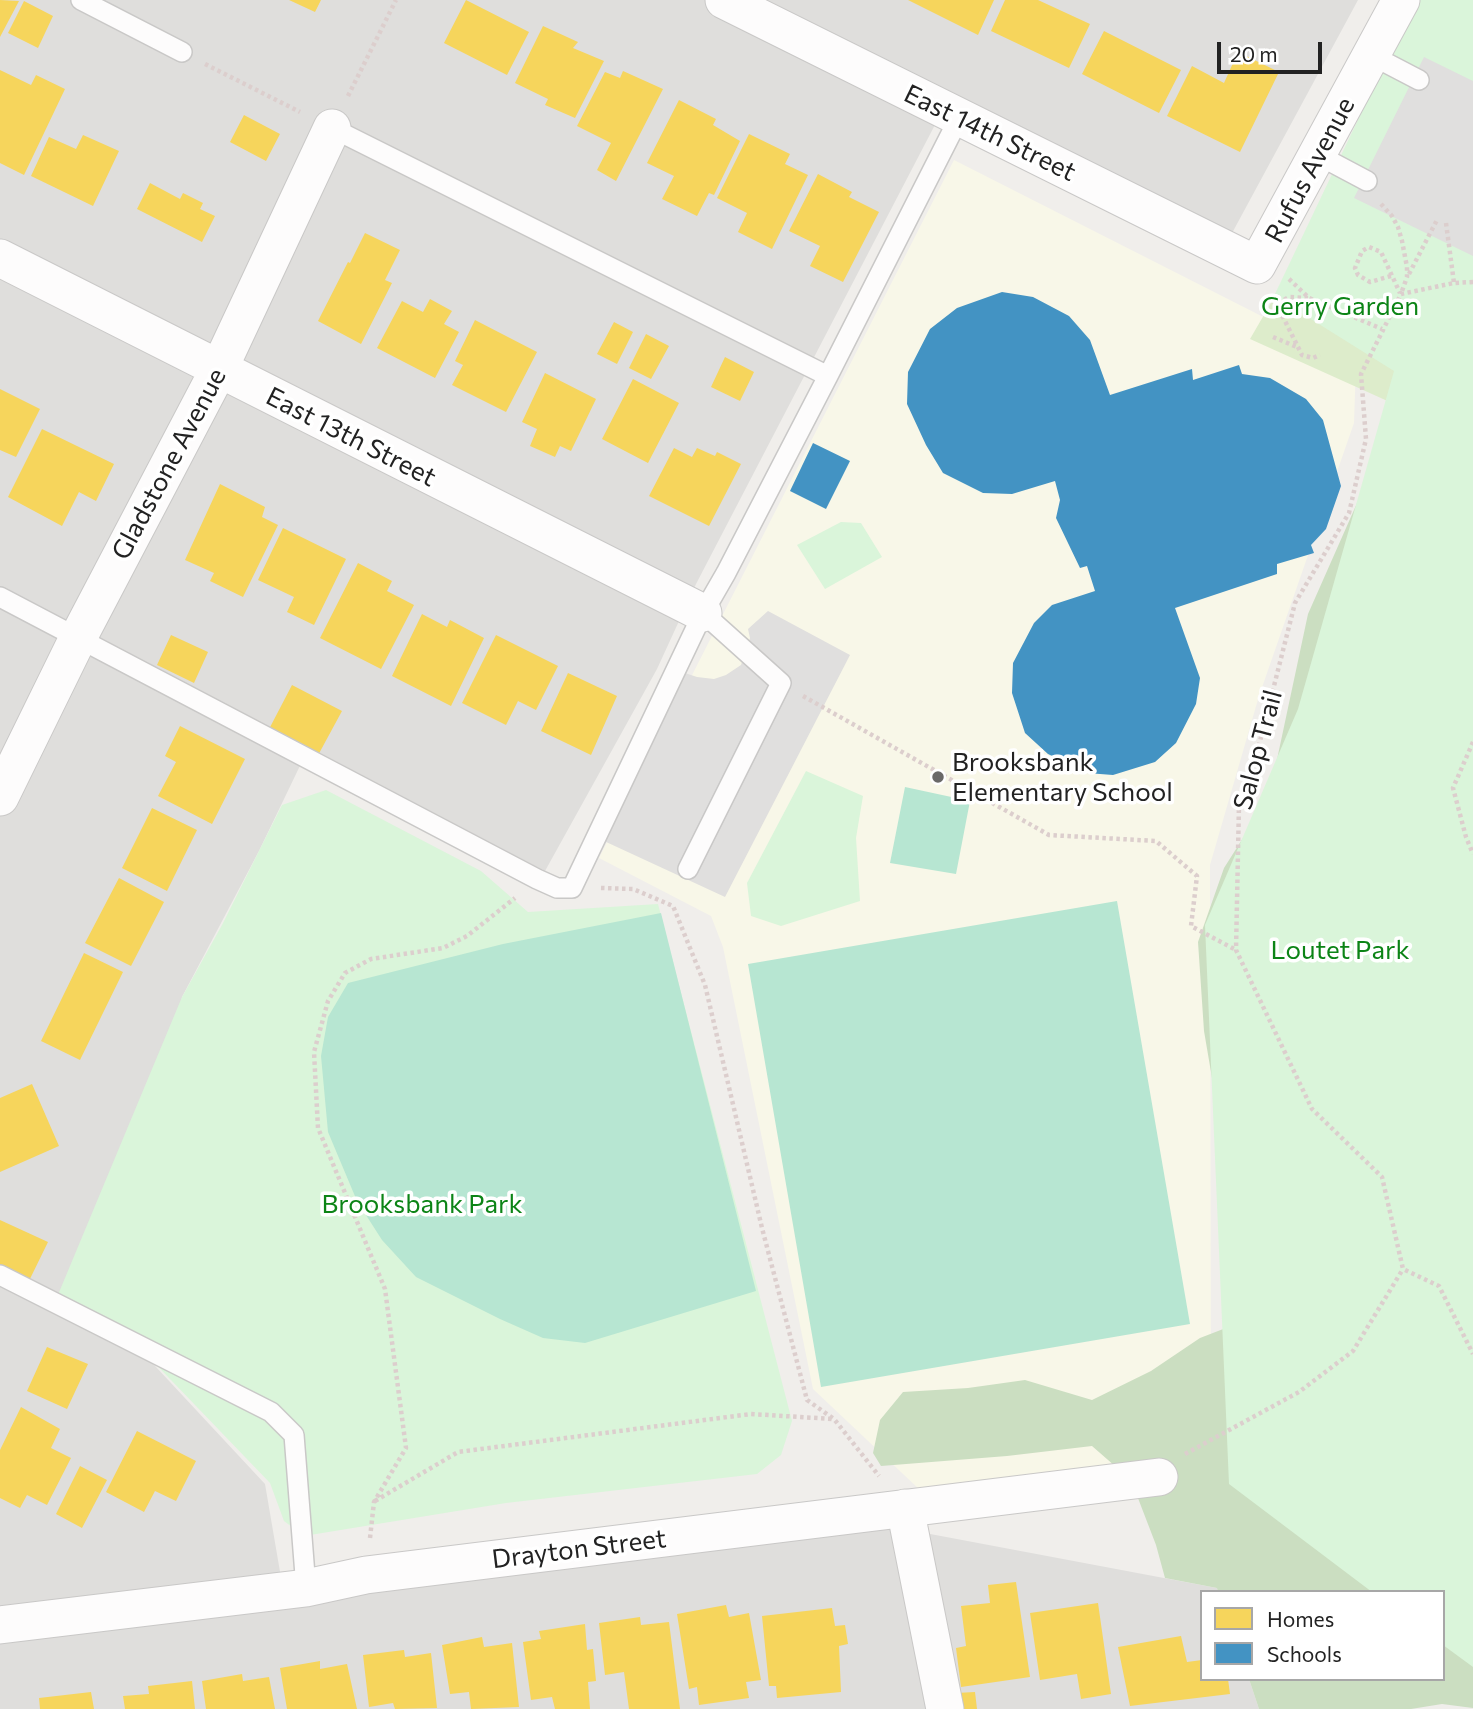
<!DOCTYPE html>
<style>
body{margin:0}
#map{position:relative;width:1473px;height:1709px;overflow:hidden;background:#f0eeeb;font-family:Commissioner,sans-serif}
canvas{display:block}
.legend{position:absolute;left:1200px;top:1590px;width:245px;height:91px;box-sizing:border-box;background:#fff;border:2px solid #a7a7a7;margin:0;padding:9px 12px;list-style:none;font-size:21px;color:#222}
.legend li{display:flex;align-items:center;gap:14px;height:35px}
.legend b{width:35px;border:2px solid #a7a7a7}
.scale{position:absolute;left:1217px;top:42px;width:105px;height:32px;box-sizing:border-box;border:4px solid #222;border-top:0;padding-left:9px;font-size:21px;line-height:24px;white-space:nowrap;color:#222;-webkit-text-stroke:5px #fff;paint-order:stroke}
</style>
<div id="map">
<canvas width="1473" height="1709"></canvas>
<ul class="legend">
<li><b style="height:19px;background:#f6d55c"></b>Homes</li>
<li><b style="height:19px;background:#4393c3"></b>Schools</li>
</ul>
<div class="scale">20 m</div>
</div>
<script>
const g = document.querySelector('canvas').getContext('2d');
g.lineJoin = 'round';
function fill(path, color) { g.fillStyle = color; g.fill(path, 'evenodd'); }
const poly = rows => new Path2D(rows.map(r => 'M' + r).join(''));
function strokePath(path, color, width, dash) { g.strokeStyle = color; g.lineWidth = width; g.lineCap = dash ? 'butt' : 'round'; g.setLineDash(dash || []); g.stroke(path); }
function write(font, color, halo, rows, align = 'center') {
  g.font = font + ' Commissioner,sans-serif'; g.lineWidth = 7; g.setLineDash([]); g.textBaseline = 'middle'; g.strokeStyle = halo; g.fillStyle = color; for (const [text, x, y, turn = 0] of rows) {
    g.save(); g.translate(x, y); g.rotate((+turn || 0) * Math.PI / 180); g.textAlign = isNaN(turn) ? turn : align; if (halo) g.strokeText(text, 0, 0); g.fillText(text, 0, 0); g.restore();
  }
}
fill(poly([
 [0,0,1358,0,1231,235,938,119,696,584,657,669,545,871,309,747,259,851,182,997,143,1353,265,1484,285,1601,833,1527,909,1530,1217,1588,1218,1592,1202,1592,1202,1679,1249,1679,1259,1709,0,1709]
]), '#dfdedc');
fill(poly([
 [954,160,1356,364,1354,423,1259,696,1210,865,1211,1431,1104,1476,920,1490,813,1389,723,947,711,916,599,858]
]), '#f8f7e8');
fill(poly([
 [1326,188,1473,261,1403,408,1250,339,1275,296]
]), '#ddeccb');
fill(poly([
 [1369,476,1473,490,1473,1708,1442,1704,1411,1709,1259,1709,1249,1679,1443,1679,1443,1592,1218,1592,1217,1588,1165,1578,1156,1545,1131,1480,1092,1446,1007,1456,881,1466,873,1453,880,1420,903,1392,968,1388,1025,1380,1092,1400,1151,1371,1200,1338,1231,1326,1234,1207,1204,1031,1198,942,1224,868,1269,797,1308,614]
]), '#cbdec1');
fill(poly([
 [1415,0,1473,0,1473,1667,1443,1645,1443,1592,1372,1592,1229,1484,1205,925,1298,709,1394,371,1274,296],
 [841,522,861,523,882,557,825,589,797,545],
 [806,771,863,796,856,838,860,901,781,926,751,916,747,883],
 [326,790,481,871,528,912,658,904,792,1421,781,1455,757,1474,506,1503,304,1536,284,1521,270,1483,145,1353,55,1302,182,997,222,925,282,805]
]), '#daf5da');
fill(poly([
 [905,787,970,801,956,874,890,863],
 [1117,901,1190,1324,821,1387,748,964],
 [661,913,756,1291,585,1343,543,1338,500,1319,416,1277,382,1240,357,1201,328,1132,321,1056,328,1017,348,983,503,944]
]), '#b7e6d2');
fill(poly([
 [1424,57,1473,81,1473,256,1354,198],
 [768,611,850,655,725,897,604,841,685,673,697,677,714,679,726,675,741,665,750,638,748,629]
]), '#e0dfde');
fill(poly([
 [0,0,19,1,0,37],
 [289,0,321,0,315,12],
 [466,0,529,32,507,75,444,43],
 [908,0,994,0,978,35],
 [1005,0,1038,0,1090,24,1069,68,991,31],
 [24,1,53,16,38,48,8,33],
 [543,26,578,42,573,48,604,61,575,118,545,105,548,99,515,83],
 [1104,31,1181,70,1159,113,1082,74],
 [1238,52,1279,72,1240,152,1167,116,1192,66,1224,83],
 [0,70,31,85,36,75,65,89,24,175,0,163],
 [623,71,663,89,616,181,597,170,611,143,577,126,605,72,620,78],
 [679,100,716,119,713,125,740,141,714,195,709,193,697,216,662,199,674,176,647,163],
 [244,115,280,134,266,161,230,142],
 [749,134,790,154,785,164,808,175,772,249,738,232,747,213,717,198],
 [83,135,119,151,93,206,31,176,49,137,76,149],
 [818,174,852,192,849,197,879,212,843,282,810,266,820,246,789,231],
 [150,183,180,199,183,193,203,203,200,209,215,216,202,242,137,209],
 [365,233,400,250,385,280,392,283,361,344,318,321,348,262,350,263],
 [430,299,452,311,444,324,459,332,435,378,377,348,402,301,423,312],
 [475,320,537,352,506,412,452,385,463,365,455,361],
 [614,322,633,332,617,364,597,354],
 [646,334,669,346,651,379,629,368],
 [725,357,754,372,740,401,711,387],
 [545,373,596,399,571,451,560,446,555,457,530,446,537,429,522,422],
 [633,379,679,403,648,463,602,439],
 [0,389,40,409,16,457,0,450],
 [42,429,114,464,96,501,79,492,62,526,8,497],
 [674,448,692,457,697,448,715,456,717,452,741,464,709,526,649,496],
 [220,484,265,507,262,517,278,525,243,597,210,581,214,573,185,560],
 [283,528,346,559,314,625,287,612,294,597,258,580],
 [358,563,392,581,387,591,414,605,381,669,320,638],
 [422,614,447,627,450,620,484,638,451,706,392,676],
 [171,635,208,652,194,683,157,665],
 [496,635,558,666,536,710,518,701,506,725,462,703],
 [568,673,617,696,591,755,541,731],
 [292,685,342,711,316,759,267,733],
 [180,726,245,759,212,824,158,796,176,762,165,756],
 [152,808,197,830,167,891,122,868],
 [119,878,164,902,131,966,85,943],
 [84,953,123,972,80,1060,41,1041],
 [32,1084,59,1146,0,1172,0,1098],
 [0,1220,48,1242,27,1285,0,1272],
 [47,1347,88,1364,67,1409,27,1391],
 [21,1407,60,1429,51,1448,71,1458,47,1505,27,1495,20,1508,0,1498,0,1450],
 [137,1431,196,1461,176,1501,155,1491,144,1512,106,1492],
 [80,1466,107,1480,82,1528,56,1514],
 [1016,1582,1030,1677,961,1687,956,1648,966,1646,961,1606,990,1603,988,1585],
 [1098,1603,1111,1694,1081,1699,1077,1674,1040,1680,1030,1613],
 [726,1605,729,1617,749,1613,761,1680,746,1682,749,1698,699,1705,697,1687,689,1689,677,1614],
 [832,1608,835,1626,845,1625,848,1644,839,1646,841,1692,777,1698,776,1686,769,1686,762,1616],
 [640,1617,641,1625,669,1622,680,1709,629,1709,624,1672,605,1675,599,1623],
 [585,1624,587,1650,593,1649,596,1681,588,1682,590,1709,555,1709,552,1697,531,1700,523,1642,541,1639,539,1631],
 [1181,1636,1187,1662,1202,1660,1202,1679,1228,1679,1230,1694,1130,1706,1118,1647],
 [482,1637,484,1647,512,1643,519,1707,471,1709,469,1692,450,1694,442,1645],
 [404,1650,405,1657,431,1653,437,1708,395,1709,393,1703,369,1707,363,1655],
 [320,1661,320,1669,347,1664,357,1709,287,1709,280,1668],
 [242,1674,243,1681,269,1677,275,1709,206,1709,202,1681],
 [192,1681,195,1709,125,1709,123,1696,149,1694,148,1686],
 [91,1692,94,1709,40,1709,39,1698],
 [975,1692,977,1709,957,1709,956,1693]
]), '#f6d55c');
fill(poly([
 [1002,292,1033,297,1069,316,1090,340,1110,395,1192,369,1193,380,1239,365,1242,374,1270,378,1306,399,1323,420,1341,486,1326,529,1311,545,1314,553,1277,564,1277,574,1175,608,1200,678,1196,704,1176,743,1155,762,1113,775,1087,773,1048,754,1025,733,1012,693,1013,663,1034,623,1052,605,1095,591,1087,566,1080,568,1056,518,1060,500,1055,481,1012,494,983,493,943,473,926,445,907,404,908,372,930,329,957,308],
 [813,443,850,461,826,509,790,491]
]), '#4393c3');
const service = poly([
 [81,0,182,52],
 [1371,55,1419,80],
 [332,128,828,376],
 [1318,155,1367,181],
 [0,597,537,879,557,888,572,888,703,613,726,573,828,376,959,118],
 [688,869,781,683,703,613],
 [0,1275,271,1412,294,1435,306,1588]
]);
const minor = poly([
 [724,0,1257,265,1401,0],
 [0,258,703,613],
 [0,797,79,636,219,369,332,128],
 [905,1508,945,1709],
 [0,1625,306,1588,366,1575,1159,1477]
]);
strokePath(service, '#c9c8c7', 22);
strokePath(minor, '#c9c8c7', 39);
strokePath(poly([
 [205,64,300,112],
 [348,96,396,0],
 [1381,204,1392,216,1398,227,1402,241,1407,267,1407,277,1401,294],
 [1446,223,1454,283],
 [1409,274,1438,218],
 [1391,276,1370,282,1358,275,1355,268,1362,251,1369,247,1381,252,1400,293],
 [1289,279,1309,298,1382,329],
 [1473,282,1454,283,1401,294,1361,374,1366,439,1349,513,1295,603,1257,753,1239,804,1236,950,1312,1109,1382,1177,1403,1269,1439,1286,1473,1354],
 [1308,298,1289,297,1282,301,1281,313,1302,355,1313,358,1320,355],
 [1273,337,1297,347],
 [803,696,1049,835,1156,841,1197,876,1191,926,1236,950],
 [1473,742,1453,788,1466,837,1473,854],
 [601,888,633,889,673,906,705,985,762,1228,807,1400,834,1419,879,1476],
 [1185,1454,1299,1392,1353,1351,1403,1269],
 [375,1501,458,1452,751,1414,833,1419],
 [370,1538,374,1502,406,1448,385,1289,318,1128,314,1052,328,1001,345,973,371,959,443,948,467,936,515,898]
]), '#dccecd', 4.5, [3.5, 3.5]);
strokePath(service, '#fdfcfc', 19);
strokePath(minor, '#fdfcfc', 37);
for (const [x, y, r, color] of [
 [938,777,7,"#6a6968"]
]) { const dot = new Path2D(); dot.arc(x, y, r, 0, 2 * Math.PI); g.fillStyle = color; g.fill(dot); strokePath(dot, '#fff', 2.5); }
write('26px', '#222', '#fff', [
 ["East 14th Street",990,133,26],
 ["Rufus Avenue",1310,170,-62],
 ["East 13th Street",351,437,27],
 ["Gladstone Avenue",169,464,-62],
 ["Salop Trail",1258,750,-75],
 ["Drayton Street",579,1549,-7]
]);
write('26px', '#0c8416', '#fff', [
 ["Gerry Garden",1340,306],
 ["Loutet Park",1340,950],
 ["Brooksbank Park",422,1204]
]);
write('26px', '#222', '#fff', [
 ["Brooksbank",952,762],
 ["Elementary School",952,792]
], 'left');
</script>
